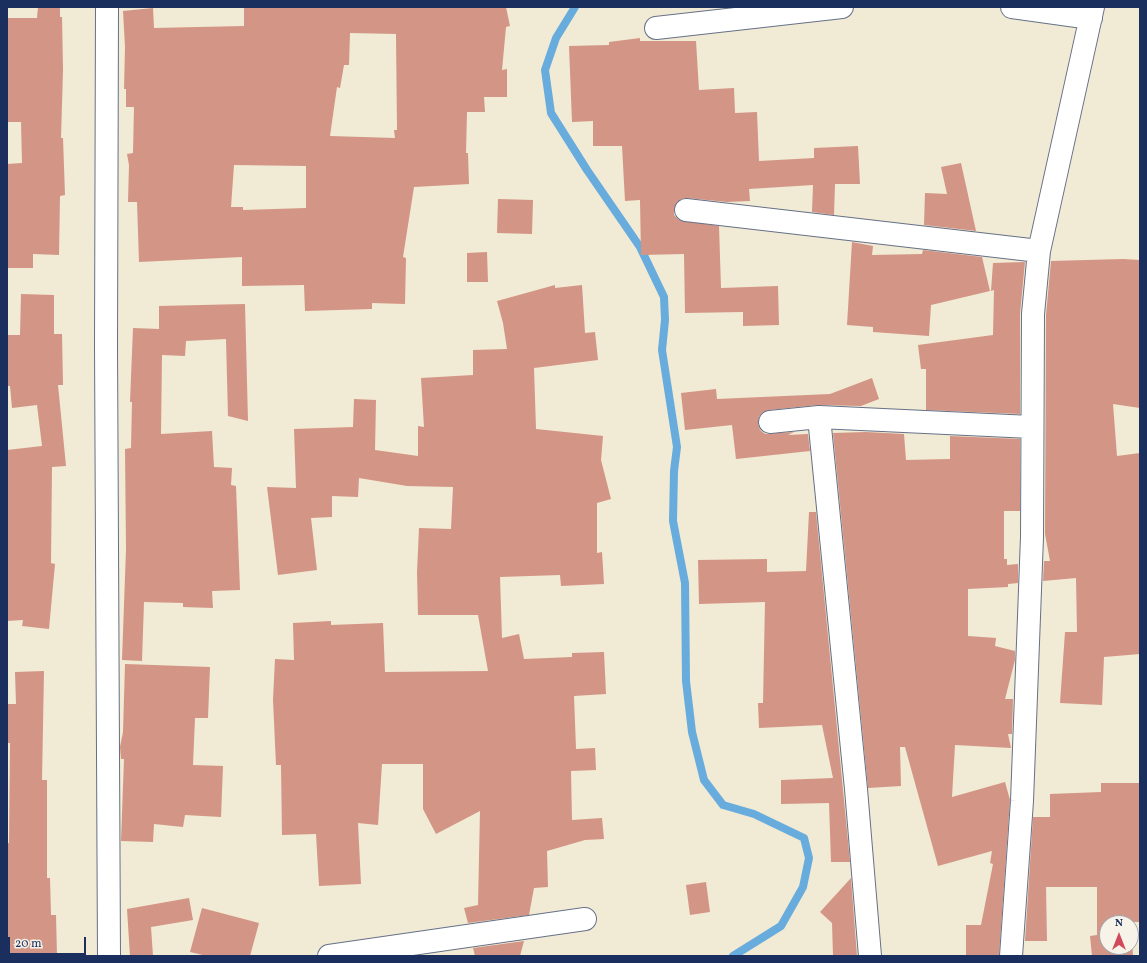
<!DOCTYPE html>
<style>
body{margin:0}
#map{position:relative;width:1147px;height:963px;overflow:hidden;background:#f1ead4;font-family:Vollkorn,serif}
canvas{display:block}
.frame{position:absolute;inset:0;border:8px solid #1b2f5e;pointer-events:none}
.north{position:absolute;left:1099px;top:915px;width:40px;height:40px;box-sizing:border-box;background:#f7f3e8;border:1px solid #9fa5b1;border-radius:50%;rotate:0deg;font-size:11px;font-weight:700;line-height:16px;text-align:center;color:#1b2f5e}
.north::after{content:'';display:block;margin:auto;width:14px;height:18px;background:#d1495b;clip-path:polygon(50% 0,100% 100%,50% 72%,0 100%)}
.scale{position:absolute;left:8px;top:937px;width:78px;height:18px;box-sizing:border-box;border:2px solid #1b2f5e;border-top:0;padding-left:5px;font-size:12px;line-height:14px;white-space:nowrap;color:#1b2f5e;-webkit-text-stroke:3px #f7f3e8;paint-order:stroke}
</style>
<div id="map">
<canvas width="1147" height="963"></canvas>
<div class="frame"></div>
<div class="north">N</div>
<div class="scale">20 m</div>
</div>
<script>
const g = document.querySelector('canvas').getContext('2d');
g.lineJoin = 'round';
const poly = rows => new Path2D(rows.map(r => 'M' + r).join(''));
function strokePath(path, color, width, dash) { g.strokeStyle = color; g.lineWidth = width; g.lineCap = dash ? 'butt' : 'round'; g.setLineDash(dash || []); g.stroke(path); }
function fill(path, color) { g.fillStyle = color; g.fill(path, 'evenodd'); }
strokePath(poly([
 [575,7,556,38,545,70,551,113,587,170,640,247,664,297,665,320,662,350,677,447,674,471,673,521,685,583,686,681,692,732,704,780,723,805,754,814,804,838,809,858,803,887,781,926,733,956]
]), '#67acdd', 8);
fill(poly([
 [38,7,60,7,60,17,62,17,63,70,61,138,63,138,65,195,60,196,59,255,33,254,33,268,7,268,7,164,22,163,21,122,7,122,7,18,37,18],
 [244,7,506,7,510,26,506,27,502,70,507,69,507,97,484,97,485,112,467,112,466,153,468,153,469,184,414,187,403,257,406,258,405,304,372,303,372,309,305,311,304,285,242,286,242,257,139,262,137,202,128,202,129,165,127,154,133,153,134,107,126,107,126,89,124,89,125,47,123,11,153,8,154,28,244,26],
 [350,33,396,34,397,130,394,130,395,138,330,136,337,87,340,88,344,65,349,65],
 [234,165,306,166,306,208,243,210,243,207,231,207],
 [640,38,640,41,696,41,699,90,734,88,735,113,757,112,759,161,814,158,814,148,858,146,860,184,835,184,834,215,812,212,813,185,749,189,750,201,727,202,687,198,681,199,676,203,674,209,674,215,679,220,719,226,721,288,778,286,779,325,743,326,743,312,685,313,684,254,641,255,640,200,625,201,622,146,593,146,593,121,572,122,569,46,609,45,609,42],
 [961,163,976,231,924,225,925,193,947,194,941,167],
 [498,199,533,200,532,234,497,233],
 [852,242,873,246,872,255,922,254,923,250,982,257,990,291,931,305,929,336,873,332,873,327,847,325],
 [487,252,488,282,467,282,467,253],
 [1123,259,1140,260,1140,408,1113,404,1117,456,1140,453,1140,654,1104,657,1102,705,1060,703,1065,632,1077,632,1076,578,1043,581,1044,561,1050,561,1045,534,1046,315,1051,261],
 [1025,262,1020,314,1020,414,926,410,926,369,921,369,918,345,993,335,994,290,991,291,993,263],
 [555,285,555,288,582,285,585,333,595,332,598,360,534,368,536,429,603,436,601,460,611,499,597,503,597,553,602,552,604,584,561,586,560,575,500,577,502,638,519,634,524,659,572,657,572,653,604,652,606,694,574,696,576,749,595,748,596,770,571,771,572,820,602,818,604,839,585,840,547,851,548,887,534,888,529,915,468,923,464,908,478,905,480,811,436,834,423,809,423,764,382,764,378,825,358,823,361,884,319,886,316,834,282,835,281,765,276,765,273,700,275,659,294,660,293,623,331,621,331,625,383,623,385,672,488,671,478,615,418,615,417,573,419,528,451,529,453,487,407,486,359,478,358,497,332,496,332,517,311,518,317,570,278,575,267,487,296,488,294,429,353,427,354,399,376,400,375,450,418,456,418,426,424,427,421,378,473,375,473,350,507,349,503,323,497,301],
 [21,294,54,295,54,334,62,334,63,385,58,385,66,466,52,467,51,563,55,564,49,629,22,626,23,620,7,621,7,450,42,446,37,405,12,408,10,386,7,386,7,335,20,335],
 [245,304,248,421,228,416,226,339,186,341,185,356,162,355,161,434,212,431,214,467,232,468,231,485,236,486,240,590,212,591,213,608,183,607,183,603,144,602,142,661,122,660,126,549,125,449,131,448,132,402,130,402,133,328,159,329,159,306],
 [872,378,879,399,861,406,818,405,769,410,763,412,759,417,758,424,760,430,765,434,794,432,788,435,808,434,810,451,736,459,732,425,685,430,681,393,716,389,717,399,830,394],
 [866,432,904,434,906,460,950,459,950,436,1020,439,1020,511,1004,511,1004,559,1007,559,1007,565,1018,564,1018,583,1008,584,1008,587,968,589,968,636,996,638,995,646,1015,651,1015,660,1005,699,1013,699,1012,734,1008,734,1011,748,955,745,952,797,1005,782,1010,800,999,956,966,956,966,925,981,925,993,864,990,863,992,851,938,866,905,747,900,747,901,786,868,788,833,433],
 [809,512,816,512,850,862,831,862,829,803,781,804,781,780,833,778,822,725,759,728,758,703,763,703,765,602,699,604,698,560,767,559,767,572,806,571],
 [125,664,210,667,208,718,195,718,193,765,223,766,221,817,185,815,183,827,154,824,153,842,121,841,124,759,121,759,120,747,123,732],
 [44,671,42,780,47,780,47,878,50,878,51,915,56,915,57,956,7,956,7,843,9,843,10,743,7,743,7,704,16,704,15,672],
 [1101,783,1140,783,1140,922,1131,922,1133,956,1092,956,1090,936,1097,935,1097,887,1046,887,1047,941,1025,941,1033,817,1050,817,1050,794,1101,792],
 [1107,923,1131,923,1131,947,1107,947],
 [851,878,857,956,833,956,832,923,820,912],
 [706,882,710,912,690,915,686,885],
 [189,898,193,920,151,927,153,956,130,956,127,909],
 [202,908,259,923,250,956,207,956,190,952],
 [524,941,520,956,475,956,473,948]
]), '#d39585');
const minor = poly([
 [107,7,106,345,109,956],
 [1012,7,1091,18],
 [656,28,842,7],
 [686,210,1039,251],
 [819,417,856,789,870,956],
 [770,422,819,417,1031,427],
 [329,956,585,919],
 [1011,956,1022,801,1032,537,1033,314,1039,251,1093,7]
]);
strokePath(minor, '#667087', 24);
strokePath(minor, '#fff', 22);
</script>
